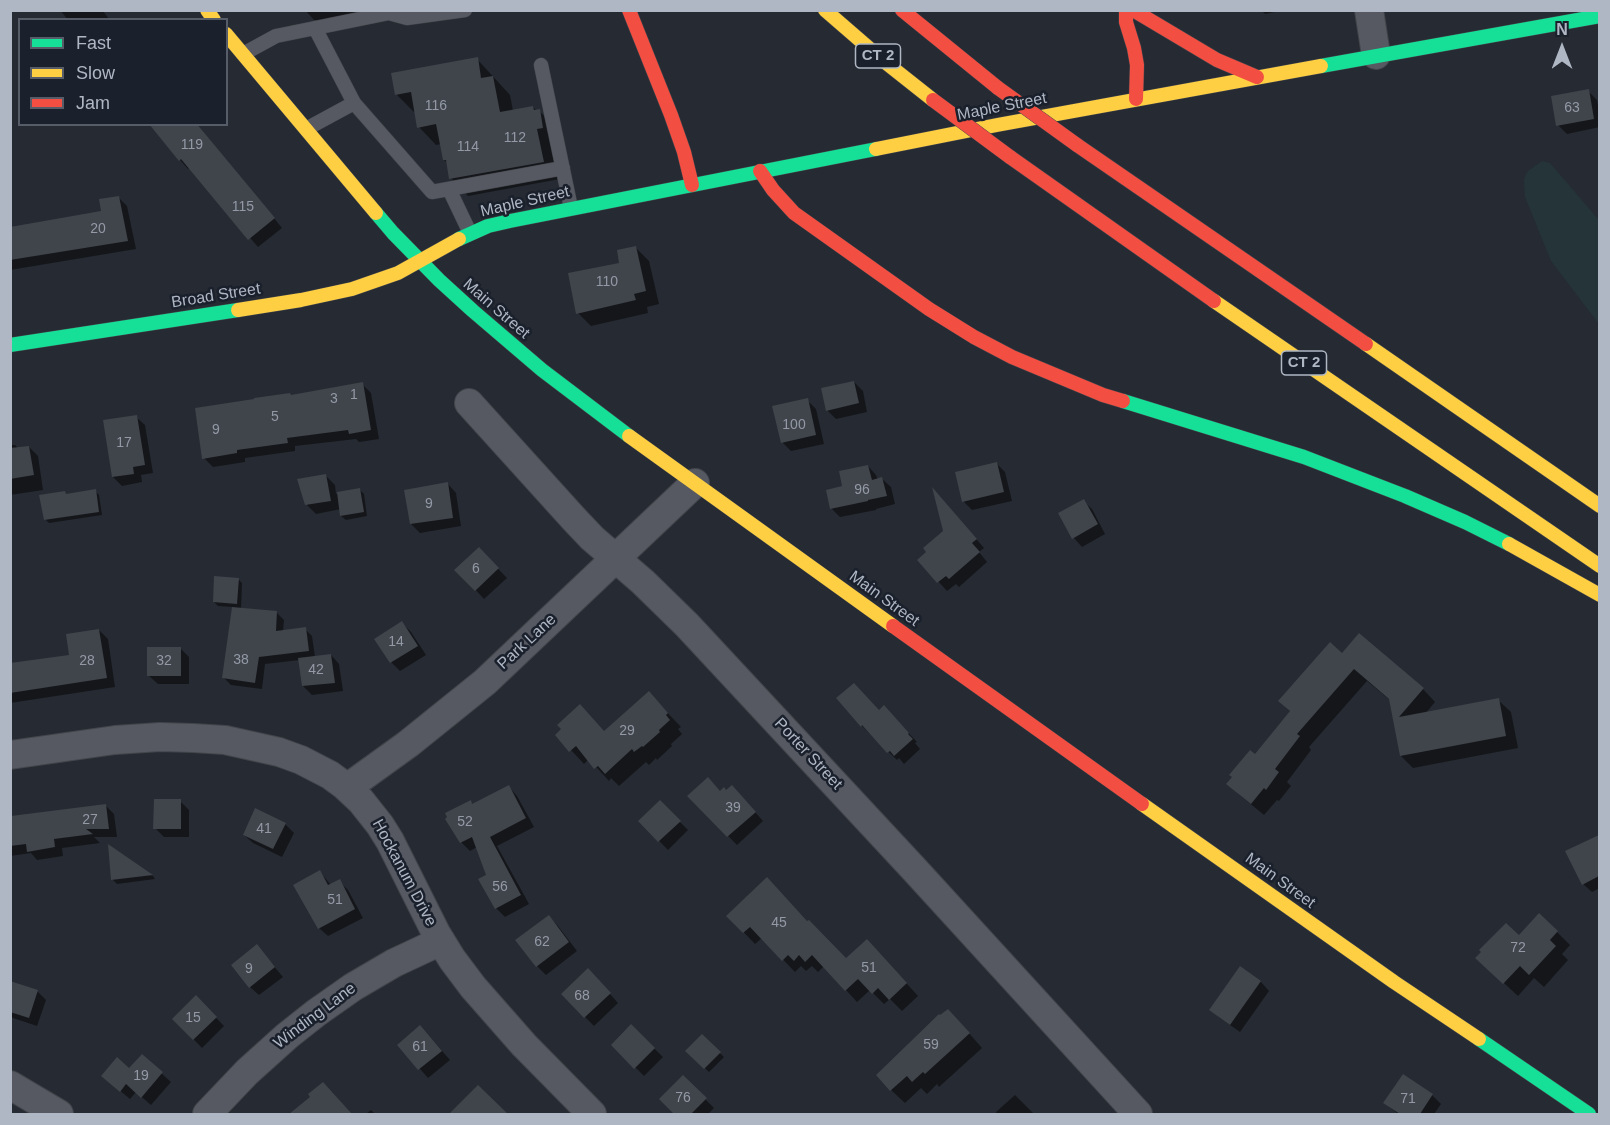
<!DOCTYPE html>
<style>
body{margin:0}
#map{position:relative;width:1610px;height:1125px;overflow:hidden;background:#262a32;font-family:Arial,sans-serif}
canvas{display:block}
.frame{position:absolute;inset:0;border:12px solid #afb6c4;pointer-events:none}
.legend{position:absolute;left:18px;top:18px;width:210px;height:108px;box-sizing:border-box;background:#1a212c;border:2px solid #565d69;margin:0;padding:8px 10px;list-style:none;font-size:18px;color:#afb6c4}
.legend li{display:flex;align-items:center;gap:12px;height:30px}
.legend b{width:30px;border:2px solid #565d69}
.north{position:absolute;left:1532px;top:18px;width:60px;height:60px;-webkit-text-stroke:4px #1a212c;paint-order:stroke;rotate:0deg;font-size:16px;font-weight:700;line-height:24px;text-align:center;color:#afb6c4}
.north::after{content:'';display:block;margin:auto;width:21px;height:27px;background:#afb6c4;clip-path:polygon(50% 0,100% 100%,50% 72%,0 100%)}
</style>
<div id="map">
<canvas width="1610" height="1125"></canvas>
<div class="frame"></div>
<ul class="legend">
<li><b style="height:8px;background:#16e098"></b>Fast</li>
<li><b style="height:8px;background:#ffcf43"></b>Slow</li>
<li><b style="height:8px;background:#f24e42"></b>Jam</li>
</ul>
<div class="north">N</div>
</div>
<script>
const g = document.querySelector('canvas').getContext('2d');
g.lineJoin = 'round';
function fill(path, color) { g.fillStyle = color; g.fill(path, 'evenodd'); }
const poly = rows => new Path2D(rows.map(r => 'M' + r).join(''));
function strokePath(path, color, width, dash) { g.strokeStyle = color; g.lineWidth = width; g.lineCap = dash ? 'butt' : 'round'; g.setLineDash(dash || []); g.stroke(path); }
function write(font, color, halo, rows, align = 'center') {
  g.font = font + ' Arial,sans-serif'; g.lineWidth = 5; g.setLineDash([]); g.textBaseline = 'middle'; g.strokeStyle = halo; g.fillStyle = color; for (const [text, x, y, turn = 0] of rows) {
    g.save(); g.translate(x, y); g.rotate((+turn || 0) * Math.PI / 180); g.textAlign = isNaN(turn) ? turn : align; if (halo) g.strokeText(text, 0, 0); g.fillText(text, 0, 0); g.restore();
  }
}
fill(poly([
 [1542,161,1550,163,1599,220,1599,324,1551,261,1525,197,1524,179,1528,171]
]), '#243438');
fill(poly([
 [60,10,102,10,110,20,68,20],
 [305,10,362,10,363,15,315,21],
 [1261,10,1285,10,1265,14],
 [477,59,510,95,513,111,533,107,537,111,539,111,557,128,560,179,468,196,451,178,448,163,444,160,441,144,436,145,419,127,416,111,414,112,396,94],
 [1588,91,1597,100,1600,115,1600,127,1567,134,1558,125],
 [197,124,282,228,258,247,190,167,188,169,180,160],
 [118,197,127,206,136,249,10,270,10,228,102,213],
 [636,248,649,261,659,304,647,307,648,313,591,326,578,313],
 [854,382,863,391,867,412,836,419,827,410],
 [362,384,371,393,379,439,359,442,356,439,295,446,295,451,245,458,245,462,213,467,204,458,291,396],
 [807,400,816,409,824,444,791,451,782,442],
 [136,417,145,425,153,473,141,475,142,482,122,486,113,477],
 [10,445,15,445,19,449,29,447,38,456,43,490,10,495],
 [996,463,1005,472,1012,501,972,510,964,502],
 [868,466,876,475,878,480,882,479,891,487,895,504,876,509,876,510,840,517,831,508,844,488],
 [326,476,335,485,336,494,360,490,364,494,367,516,346,520,341,516,341,509,316,514,307,505],
 [448,484,456,493,461,526,420,533,411,524],
 [95,491,99,495,102,515,49,523,45,519,67,495],
 [941,498,984,548,979,552,987,562,959,587,956,584,947,591,919,560,945,532],
 [1083,501,1092,509,1105,534,1082,547,1074,538,1060,513],
 [479,549,507,578,484,599,457,570],
 [238,579,242,583,241,609,277,613,284,620,283,631,305,629,312,636,315,657,331,655,339,664,343,691,312,695,303,686,300,660,265,664,262,689,231,685,224,678,233,607,218,606,214,602],
 [402,623,411,632,426,655,400,671,391,662,376,639],
 [99,630,108,639,115,687,10,703,10,665,71,656],
 [1359,636,1423,689,1435,702,1425,714,1498,700,1511,712,1518,748,1413,768,1401,756,1391,701,1367,681,1309,747,1311,750,1287,782,1291,786,1279,801,1277,800,1264,815,1241,796,1228,784,1256,756,1291,712,1280,701,1342,655],
 [180,648,189,657,189,684,158,684,149,676],
 [838,698,879,712,884,707,917,742,915,743,920,749,904,764,899,758,897,760,862,726],
 [662,707,681,727,678,729,682,734,671,744,672,746,657,760,656,758,649,765,646,762,619,786,611,778,609,781,589,759,584,764,557,735,605,732],
 [509,787,517,796,534,827,497,846,529,904,505,917,496,908,488,876,477,847,470,851,461,842,470,802,473,805],
 [720,792,741,796,763,821,737,845,689,796],
 [180,801,189,810,189,837,164,837,155,828],
 [660,802,688,830,668,850,640,821],
 [105,805,114,814,117,837,94,837,100,843,62,848,63,856,37,860,31,853,10,856,10,818],
 [285,824,294,833,282,857,253,843,244,835],
 [1596,838,1600,842,1600,888,1592,892,1583,884],
 [109,847,153,876,155,879,117,884,113,880],
 [320,872,331,885,339,881,348,890,363,918,328,936,319,928],
 [728,916,808,923,846,960,879,953,918,996,902,1011,890,999,884,1004,870,990,857,1002,824,966,818,972,812,966,806,971,801,966,795,972,762,938,755,944],
 [549,917,558,926,577,951,546,975,537,966],
 [1557,932,1570,945,1562,954,1568,960,1544,987,1534,978,1518,996,1491,971,1519,937],
 [257,946,283,977,259,995,250,987],
 [1240,968,1261,982,1269,991,1240,1032,1220,1018,1211,1010],
 [597,979,618,1003,594,1026,563,995],
 [10,983,37,991,46,1000,37,1026,10,1017],
 [196,997,224,1026,202,1048,174,1019],
 [961,1024,982,1048,939,1087,937,1084,927,1094,921,1088,905,1103,891,1090],
 [631,1026,663,1057,644,1076,613,1045],
 [429,1036,450,1060,428,1078,399,1045],
 [702,1036,724,1057,709,1072,687,1051],
 [142,1056,171,1082,151,1105,136,1092,130,1099,112,1084,129,1070],
 [1403,1076,1432,1095,1441,1104,1434,1114,1398,1114,1385,1103],
 [683,1077,714,1108,708,1114,676,1114,661,1099],
 [478,1087,506,1114,466,1114,459,1107],
 [332,1092,351,1114,295,1114,312,1097],
 [1015,1095,1034,1114,996,1114,996,1112],
 [371,1110,375,1114,366,1114]
]), '#0007');
fill(poly([
 [478,57,481,78,493,76,500,112,533,106,534,110,540,109,543,128,537,129,544,162,449,179,446,160,443,160,436,124,417,128,411,92,395,95,391,73],
 [1589,89,1594,119,1556,126,1551,96],
 [149,124,197,124,275,218,248,240,181,159,179,161],
 [119,196,128,241,10,260,10,227,101,211,99,199],
 [636,246,646,291,634,294,636,300,576,314,568,273,619,263,617,250],
 [854,381,859,403,826,411,821,388],
 [363,382,371,430,349,434,348,430,287,438,288,443,237,450,237,453,202,459,195,408,254,399,254,398,290,393,291,395],
 [808,398,816,435,781,443,772,406],
 [137,415,145,465,133,467,134,474,112,477,103,420],
 [29,446,34,475,10,479,10,448],
 [997,462,1004,492,962,502,955,472],
 [868,465,872,480,882,477,887,496,868,500,868,501,830,509,826,490,842,486,839,471],
 [326,474,331,501,305,505,297,479],
 [448,482,453,518,410,524,404,490],
 [932,487,977,539,972,543,980,552,949,579,946,576,937,583,917,560,926,552,923,548,943,531],
 [360,488,364,512,340,516,337,492],
 [96,489,99,512,44,520,39,495,65,491,66,494],
 [1084,499,1098,524,1072,539,1058,513],
 [479,547,499,568,475,591,454,570],
 [214,576,239,578,237,604,213,602],
 [232,607,277,611,276,631,306,627,309,651,259,657,255,683,222,678],
 [402,621,418,646,390,663,374,639],
 [99,629,107,678,10,693,10,663,69,655,66,634],
 [1359,633,1424,688,1399,717,1499,698,1506,736,1400,756,1389,699,1354,669,1297,734,1300,736,1275,769,1279,772,1266,790,1264,788,1251,804,1226,784,1232,777,1229,775,1250,750,1255,754,1290,711,1278,701,1330,642,1342,653],
 [147,647,181,647,181,676,147,676],
 [331,654,335,683,302,686,298,658],
 [854,683,879,710,884,705,909,733,908,734,913,739,894,756,890,751,887,753,862,725,861,727,836,698],
 [649,691,668,713,666,715,670,720,659,730,660,732,643,747,642,746,634,752,632,749,605,774,598,766,594,769,576,746,569,752,555,735,561,729,557,725,580,704,604,731],
 [708,777,720,791,724,787,726,790,732,785,756,812,727,837,687,796],
 [509,785,526,818,490,837,521,895,495,909,478,879,486,875,472,837,460,843,445,819,447,817,445,813,471,800,472,804],
 [154,799,181,799,181,829,153,829],
 [660,800,681,821,658,842,638,821],
 [106,804,109,829,86,829,93,834,54,839,55,847,27,852,26,844,10,846,11,816],
 [255,808,286,823,273,849,243,835],
 [1599,835,1599,876,1582,885,1565,851],
 [108,844,153,875,111,880],
 [320,870,328,885,340,879,355,909,318,929,293,885],
 [767,877,807,921,809,920,846,958,867,939,907,983,889,1000,878,988,872,994,858,979,845,991,812,955,805,962,799,955,794,961,788,955,782,961,750,927,743,933,726,916],
 [1539,913,1558,931,1550,940,1556,946,1529,975,1520,966,1503,984,1475,958,1481,952,1479,950,1506,923,1519,935],
 [549,915,569,942,536,967,515,940],
 [257,944,275,967,249,988,231,965],
 [1240,966,1261,981,1230,1025,1209,1010],
 [588,968,611,993,584,1018,561,994],
 [10,981,38,990,29,1018,10,1012],
 [196,995,217,1017,193,1040,172,1019],
 [948,1009,970,1033,925,1074,923,1072,912,1082,907,1076,890,1091,876,1075,939,1014,940,1015],
 [631,1024,655,1048,634,1069,611,1045],
 [420,1025,442,1051,418,1070,397,1045],
 [702,1034,721,1052,704,1069,685,1051],
 [142,1054,163,1072,141,1098,126,1084,120,1092,101,1076,117,1057,129,1068],
 [1403,1074,1433,1094,1420,1114,1400,1114,1383,1103],
 [683,1075,707,1098,691,1114,674,1114,659,1099],
 [323,1082,352,1114,289,1114,310,1097,308,1094],
 [478,1085,508,1114,449,1114]
]), '#40444b');
const lane = poly([
 [387,10,389,13,407,18,465,10],
 [315,28,354,103],
 [243,54,276,36,389,13],
 [541,65,571,208],
 [306,129,354,103,432,192,563,168],
 [449,189,470,233]
]);
const street = poly([
 [1369,10,1376,55],
 [469,403,574,519,592,538,643,582,687,625,914,869,1138,1114],
 [10,755,115,740,160,737,193,738,225,740,279,752,301,760,330,775,345,786,361,801,380,825,390,841,436,933,452,959,473,987,524,1045,592,1114],
 [347,788,408,744,485,682,695,483],
 [10,1085,59,1114],
 [207,1114,247,1072,287,1036,316,1013,353,987,394,963,441,941]
]);
const fast = poly([
 [1321,66,1600,16],
 [376,213,393,233,439,280,473,311,542,370,629,436],
 [459,239,488,226,510,221,876,149],
 [10,345,238,310],
 [1123,401,1304,457,1405,496,1465,522,1509,544],
 [1479,1039,1589,1114]
]);
const slow = poly([
 [207,10,214,20],
 [825,10,885,62,933,100],
 [226,34,376,213],
 [876,149,997,125,1321,66],
 [1214,301,1600,566],
 [238,310,301,300,352,289,398,273,459,239],
 [1366,344,1600,506],
 [629,436,893,626],
 [1509,544,1600,595],
 [1142,804,1394,982,1479,1039]
]);
const jam = poly([
 [629,10,671,115,684,152,692,185],
 [902,10,998,88],
 [1126,10,1126,22,1134,48,1137,65,1136,99],
 [1133,10,1217,60,1257,77],
 [1077,145,1366,344],
 [1010,157,1214,301],
 [760,171,773,190,794,213,929,309,974,337,1012,357,1103,395,1123,401],
 [893,626,1142,804]
]);
strokePath(lane, '#42454b', 15);
strokePath(street, '#42454b', 30);
strokePath(fast, '#42454b', 15);
strokePath(slow, '#42454b', 15);
strokePath(jam, '#42454b', 15);
strokePath(lane, '#565961', 14);
strokePath(street, '#565961', 28);
strokePath(fast, '#16e098', 14);
strokePath(slow, '#ffcf43', 14);
strokePath(jam, '#f24e42', 14);
const jamBridge = poly([
 [998,88,1077,145],
 [933,100,1010,157]
]);
strokePath(jamBridge, '#43464d', 15, []);
strokePath(jamBridge, '#f24e42', 14);
write('14px', '#939aa6', null, [
 ["116",436,106],
 ["63",1572,108],
 ["112",515,138],
 ["119",192,145],
 ["114",468,147],
 ["115",243,207],
 ["20",98,229],
 ["110",607,282],
 ["1",354,395],
 ["3",334,399],
 ["5",275,417],
 ["100",794,425],
 ["9",216,430],
 ["17",124,443],
 ["96",862,490],
 ["9",429,504],
 ["6",476,569],
 ["14",396,642],
 ["38",241,660],
 ["28",87,661],
 ["32",164,661],
 ["42",316,670],
 ["29",627,731],
 ["39",733,808],
 ["27",90,820],
 ["52",465,822],
 ["41",264,829],
 ["56",500,887],
 ["51",335,900],
 ["45",779,923],
 ["62",542,942],
 ["72",1518,948],
 ["51",869,968],
 ["9",249,969],
 ["68",582,996],
 ["15",193,1018],
 ["59",931,1045],
 ["61",420,1047],
 ["19",141,1076],
 ["76",683,1098],
 ["71",1408,1099]
]);
for (const [x, y, w] of [
 [878,56,45],
 [1304,363,45]
]) { const box = new Path2D(); box.roundRect(x - w / 2, y - 12, w, 24, 4.5); g.fillStyle = '#1a212c'; g.fill(box); strokePath(box, '#afb6c4', 1.5); }
write('bold 15px', '#afb6c4', null, [
 ["CT 2",878,56],
 ["CT 2",1304,363]
]);
write('16px', '#afb6c4', '#1a212c', [
 ["Maple Street",1002,107,-11],
 ["Maple Street",525,202,-13],
 ["Broad Street",216,296,-9],
 ["Main Street",496,309,41],
 ["Main Street",884,599,36],
 ["Park Lane",527,642,-43],
 ["Porter Street",808,754,47],
 ["Hockanum Drive",404,873,62],
 ["Main Street",1280,881,36],
 ["Winding Lane",315,1016,-37]
]);
</script>
